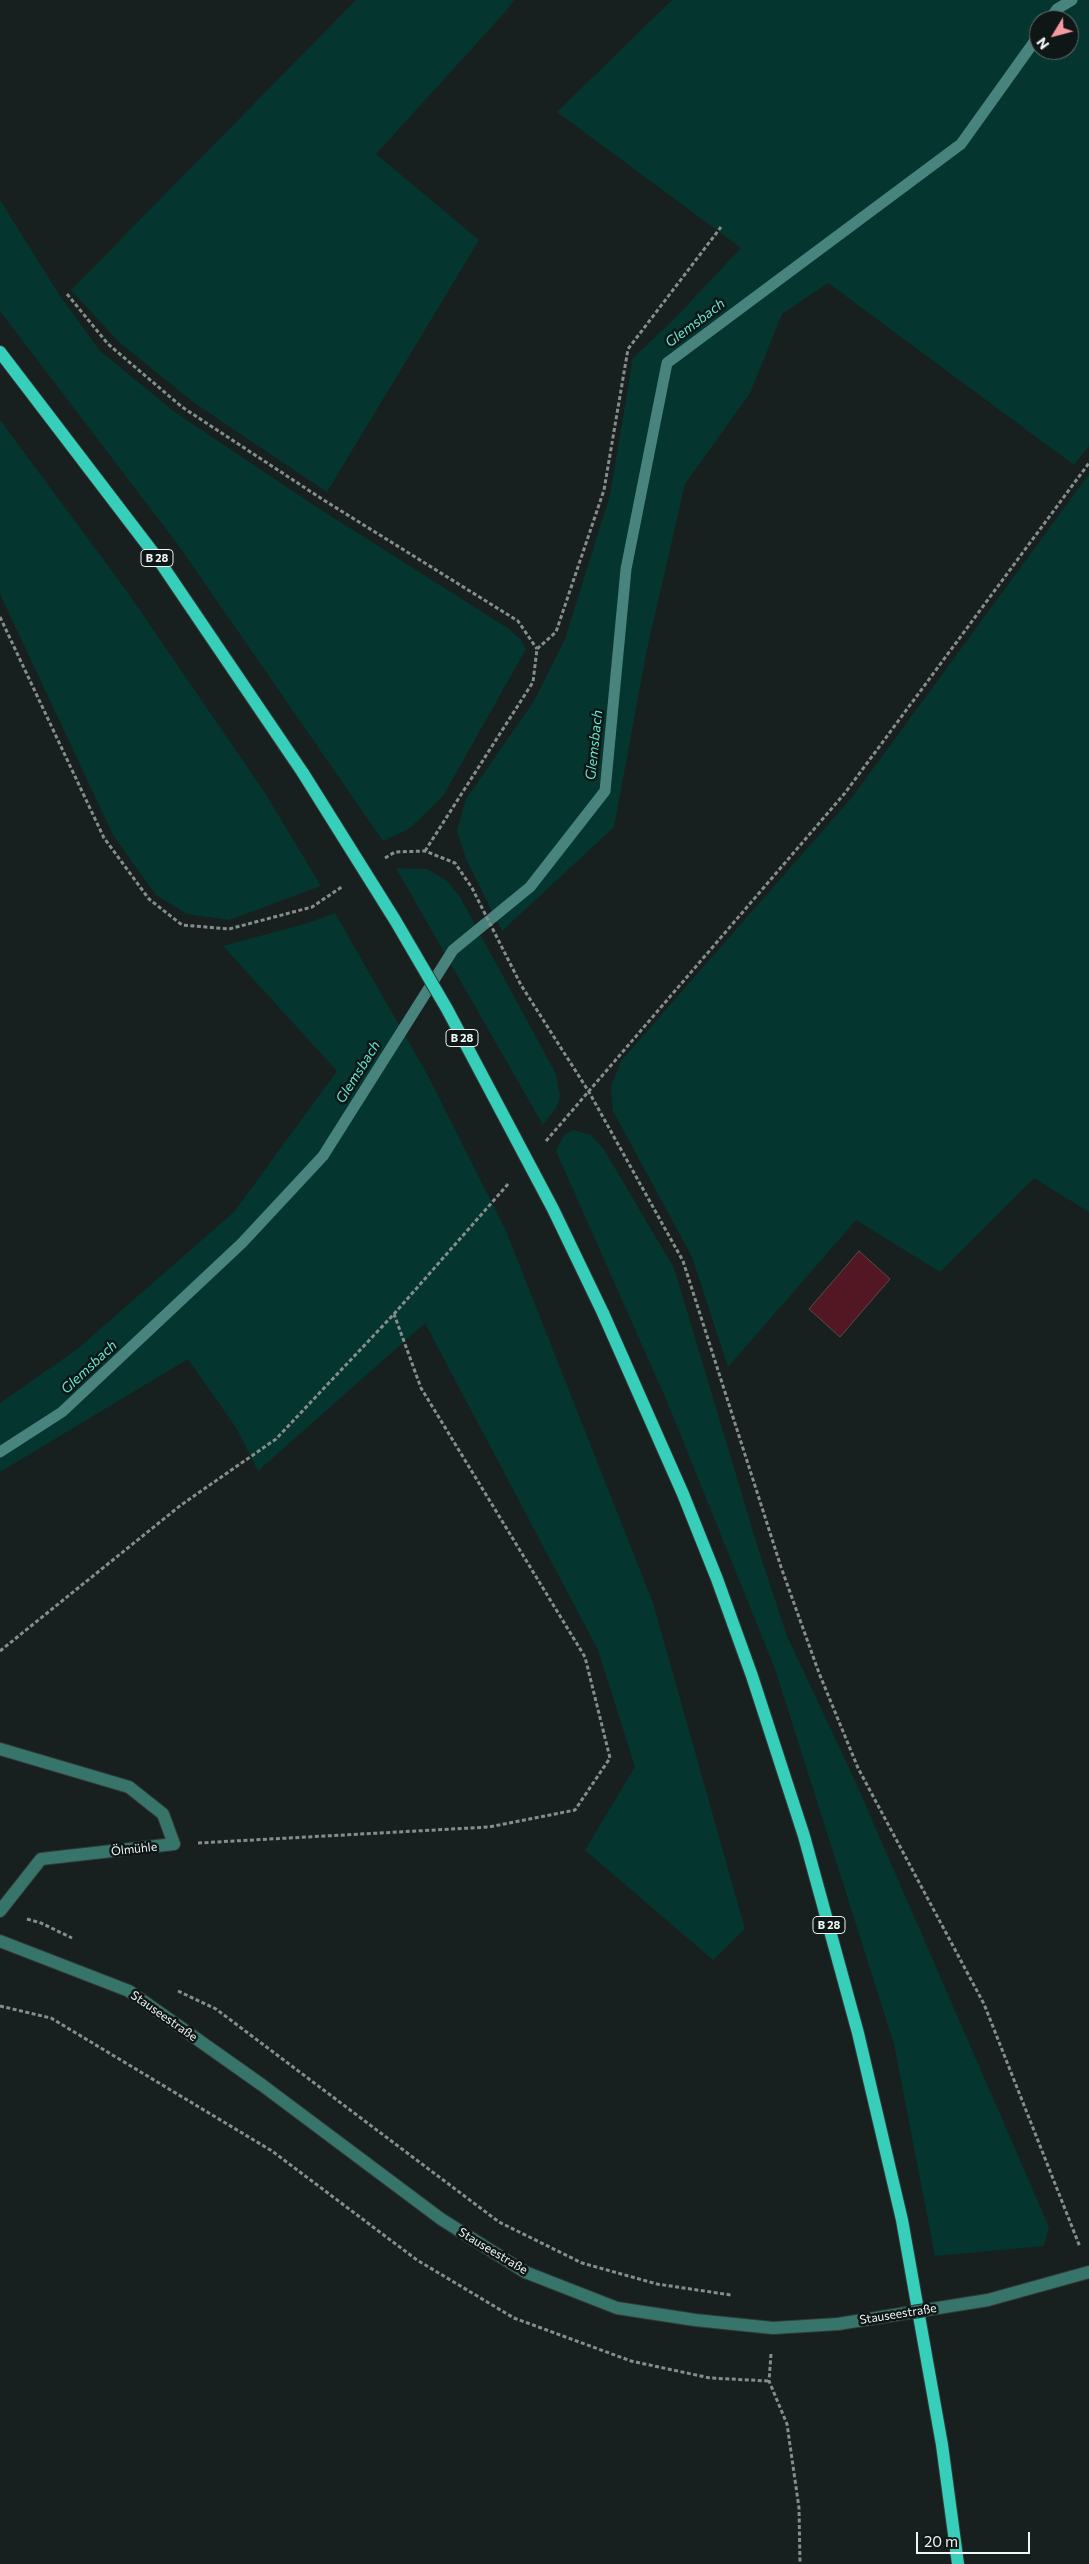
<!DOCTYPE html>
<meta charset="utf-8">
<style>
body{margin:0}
#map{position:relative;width:1089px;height:2564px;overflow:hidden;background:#17201e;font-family:Commissioner,sans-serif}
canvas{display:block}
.north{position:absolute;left:1029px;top:10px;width:50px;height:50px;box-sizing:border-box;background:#0e1715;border:1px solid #68706f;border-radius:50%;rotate:233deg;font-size:14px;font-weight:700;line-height:20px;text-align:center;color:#f0f6f5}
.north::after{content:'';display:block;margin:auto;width:18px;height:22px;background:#f49aa5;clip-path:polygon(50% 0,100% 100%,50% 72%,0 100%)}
.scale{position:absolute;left:916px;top:2532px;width:114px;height:22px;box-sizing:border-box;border:2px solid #f0f6f5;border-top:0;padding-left:6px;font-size:15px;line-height:18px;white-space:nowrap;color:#f0f6f5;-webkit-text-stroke:4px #0e1715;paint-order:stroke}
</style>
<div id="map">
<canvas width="1089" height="2564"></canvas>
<div class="north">N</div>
<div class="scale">20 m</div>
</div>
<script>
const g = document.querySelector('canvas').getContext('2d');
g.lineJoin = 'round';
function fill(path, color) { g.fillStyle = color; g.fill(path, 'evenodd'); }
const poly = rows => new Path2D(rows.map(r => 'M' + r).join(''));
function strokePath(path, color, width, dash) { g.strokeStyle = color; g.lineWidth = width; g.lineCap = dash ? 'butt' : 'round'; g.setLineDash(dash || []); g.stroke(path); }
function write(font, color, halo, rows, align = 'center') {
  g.font = font + ' Commissioner,sans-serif'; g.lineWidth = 5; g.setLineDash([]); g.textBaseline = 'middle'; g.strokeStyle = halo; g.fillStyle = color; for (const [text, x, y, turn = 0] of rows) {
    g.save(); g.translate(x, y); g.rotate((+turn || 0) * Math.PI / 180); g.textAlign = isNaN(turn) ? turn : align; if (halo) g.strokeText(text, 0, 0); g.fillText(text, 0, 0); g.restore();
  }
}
fill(poly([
 [356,0,514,0,506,11,376,154,479,240,327,492,193,402,119,342,71,290],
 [672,0,1089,0,1089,446,1074,465,828,283,782,314,750,393,685,484,647,649,614,827,502,931,466,859,457,831,466,799,534,701,565,639,610,495,633,358,675,318,741,248,557,112],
 [1039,20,1069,20,1069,50,1039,50],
 [0,200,60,296,100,351,176,413,315,506,509,629,521,640,526,649,443,796,410,828,383,841,179,546,0,311],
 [0,420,126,590,265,793,321,886,229,920,187,914,156,895,113,835,0,594],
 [1089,474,1089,1212,1034,1178,940,1272,856,1220,728,1367,692,1257,613,1111,611,1087,621,1061,853,796],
 [396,868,427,869,446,880,460,897,556,1074,560,1097,556,1108,543,1125],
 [335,913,427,1074,506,1231,653,1603,745,1929,713,1960,585,1850,635,1767,598,1650,425,1323,258,1471,237,1429,188,1359,0,1472,0,1403,76,1350,234,1212,337,1071,223,946,308,923],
 [573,1130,591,1135,603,1148,674,1268,757,1545,787,1636,856,1783,1049,2227,1044,2246,935,2256,894,2044,775,1669,669,1406,556,1151,564,1135]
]), '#04362f');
strokePath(poly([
 [1049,20,1057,9,1072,0],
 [0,1452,62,1412,242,1243,323,1156,453,950,530,887,605,791,626,569,667,363,961,144,1039,35]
]), '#49837d', 11);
const building = poly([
 [859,1251,890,1279,840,1337,809,1309,859,1251]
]);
fill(building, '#521723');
strokePath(building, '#564c4d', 1);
const lane = poly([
 [0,1749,129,1787,163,1814,174,1844,41,1859,0,1911]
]);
const street = poly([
 [0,1941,129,1991,262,2085,441,2219,525,2272,617,2308,695,2320,773,2328,838,2324],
 [988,2300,1089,2272]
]);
const primary = poly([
 [0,352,158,559,303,773],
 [603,1313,683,1494,717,1579,752,1676,804,1836,858,2033,902,2220,942,2445,958,2564]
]);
strokePath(lane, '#313a38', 14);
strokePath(street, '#313a38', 14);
strokePath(primary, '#313a38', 14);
strokePath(poly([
 [67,294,108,344,182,407,322,499,518,621,537,649],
 [0,617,104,838,149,899,182,925,229,929,312,907,343,886],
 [425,851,533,682,537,649,556,632,604,490,628,349,721,227],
 [385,858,395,852,425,851,455,863,472,888,521,985,589,1092,683,1261,781,1567,819,1673,858,1768,984,2004,1080,2247],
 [546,1141,845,793,1089,463],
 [0,1651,181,1505,276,1439,394,1314,509,1183],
 [198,1843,489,1827,575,1810,610,1758,585,1657,421,1388,394,1314],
 [27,1919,41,1923,72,1938],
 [178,1991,216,2009,499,2222,582,2263,657,2284,731,2295],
 [0,2006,51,2018,272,2151,417,2260,514,2318,631,2361,710,2378,769,2381],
 [771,2354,769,2381,787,2424,799,2508,800,2564]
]), '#868d8c', 3, [4, 2.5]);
strokePath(lane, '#37756b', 12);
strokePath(street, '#37756b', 12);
strokePath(primary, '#37ceba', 12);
const streetBridge = poly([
 [838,2324,988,2300]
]);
const primaryBridge = poly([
 [303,773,395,920,447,1009,553,1209,603,1313]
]);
strokePath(streetBridge, '#313a38', 14, []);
strokePath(primaryBridge, '#313a38', 14, []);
strokePath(streetBridge, '#37756b', 12);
strokePath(primaryBridge, '#37ceba', 12);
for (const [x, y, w] of [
 [157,558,32],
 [462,1038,32],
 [829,1925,32]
]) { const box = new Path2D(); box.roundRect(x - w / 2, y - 8.5, w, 17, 4); g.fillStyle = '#0e1715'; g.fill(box); strokePath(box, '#f0f6f5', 1); }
write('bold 11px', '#f0f6f5', null, [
 ["B 28",157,558],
 ["B 28",462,1038],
 ["B 28",829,1925]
]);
write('12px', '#f0f6f5', '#0e1715', [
 ["Ölmühle",134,1849,-6],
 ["Stauseestraße",164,2016,35],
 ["Stauseestraße",493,2251,31],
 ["Stauseestraße",898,2314,-9]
]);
write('italic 14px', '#64e6d2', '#0e1715', [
 ["Glemsbach",695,323,-37],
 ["Glemsbach",594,745,-84],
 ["Glemsbach",358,1072,-58],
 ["Glemsbach",89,1367,-43]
]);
</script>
